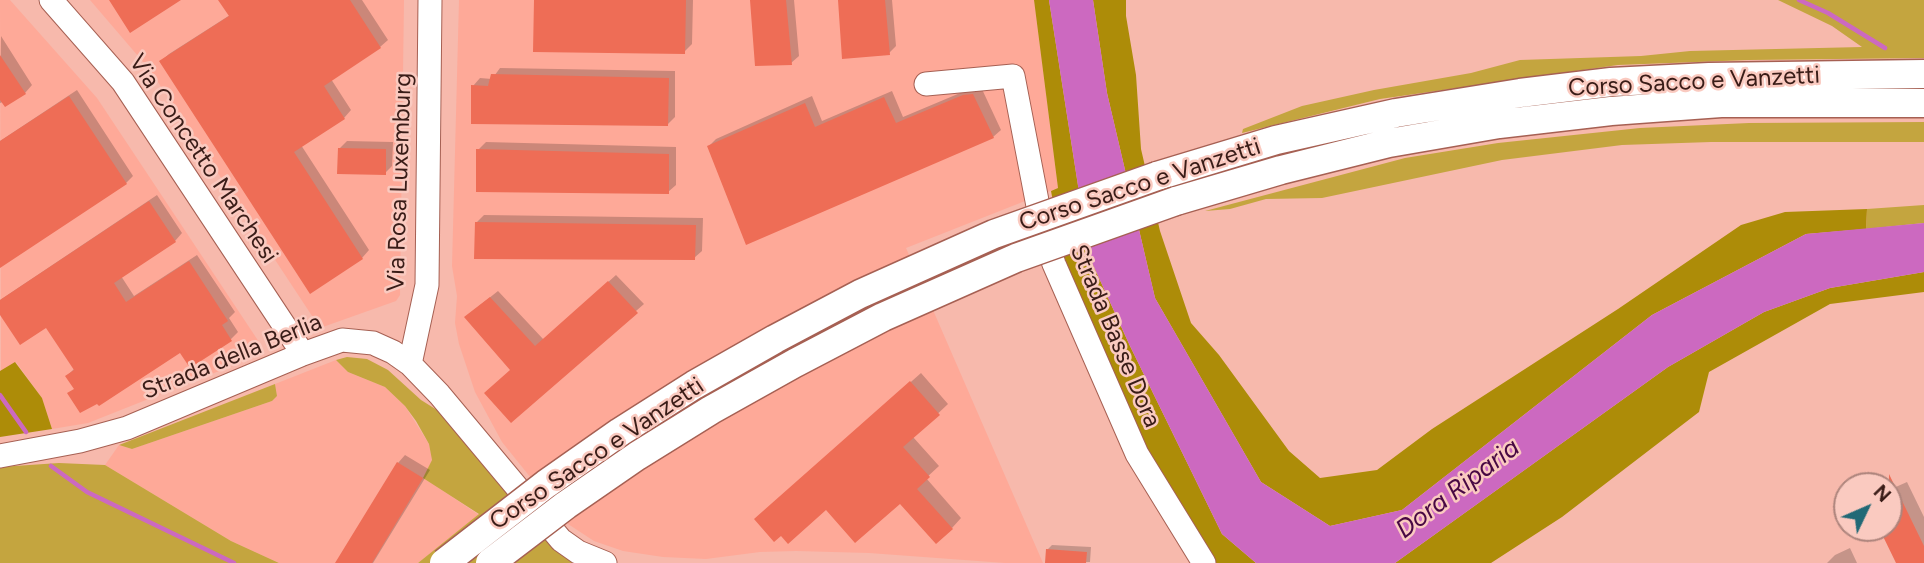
<!DOCTYPE html>
<style>
body{margin:0}
#map{position:relative;width:1924px;height:563px;overflow:hidden;background:#f7b9ac;font-family:Figtree,sans-serif}
canvas{display:block}
.north{position:absolute;left:1833px;top:472px;width:70px;height:70px;box-sizing:border-box;background:#facac0;border:2px solid #ad847c;border-radius:50%;rotate:46deg;font-size:19px;font-weight:700;line-height:28px;text-align:center;color:#391c17}
.north::after{content:'';display:block;margin:auto;width:24px;height:32px;background:#216976;clip-path:polygon(50% 0,100% 100%,50% 72%,0 100%)}
</style>
<div id="map">
<canvas width="1924" height="563"></canvas>
<div class="north">N</div>
</div>
<script>
const g = document.querySelector('canvas').getContext('2d');
g.lineJoin = 'round';
function fill(path, color) { g.fillStyle = color; g.fill(path, 'evenodd'); }
const poly = rows => new Path2D(rows.map(r => 'M' + r).join(''));
function strokePath(path, color, width, dash) { g.strokeStyle = color; g.lineWidth = width; g.lineCap = dash ? 'butt' : 'round'; g.setLineDash(dash || []); g.stroke(path); }
function write(font, color, halo, rows, align = 'center') {
  g.font = font + ' Figtree,sans-serif'; g.lineWidth = 5; g.setLineDash([]); g.textBaseline = 'middle'; g.strokeStyle = halo; g.fillStyle = color; for (const [text, x, y, turn = 0] of rows) {
    g.save(); g.translate(x, y); g.rotate((+turn || 0) * Math.PI / 180); g.textAlign = isNaN(turn) ? turn : align; if (halo) g.strokeText(text, 0, 0); g.fillText(text, 0, 0); g.restore();
  }
}
fill(poly([
 [0,0,10,0,97,98,261,345,262,354,88,423,52,429,42,398,16,362,1,373],
 [90,0,404,0,400,295,396,301,320,328,150,70],
 [459,0,1034,0,1058,188,906,248,1043,563,1005,563,869,553,796,551,760,552,706,559,663,557,623,551,594,541,568,524,502,442,475,392,459,344,455,323,457,296,452,266],
 [336,360,348,372,385,387,405,406,429,444,432,460,424,478,479,515,418,563,279,563,231,541,105,465,119,445,132,449,272,401,277,396,275,384]
]), '#fea998');
fill(poly([
 [1778,0,1924,0,1924,58,1749,60,1618,65,1380,99,1242,133,1243,129,1302,106,1374,90,1471,73,1520,60,1641,56,1690,51,1862,47,1832,26],
 [1924,122,1924,142,1711,142,1622,145,1502,160,1322,198,1266,199,1230,209,1205,211,1405,158,1498,143,1640,128,1749,123],
 [1924,205,1924,223,1866,229,1867,209],
 [347,357,367,359,388,370,421,400,437,410,550,543,580,563,418,563,479,514,423,478,432,460,429,444,416,421,405,406,385,387,348,372,336,360],
 [275,384,277,396,272,401,132,449,119,445],
 [59,463,105,465,231,541,279,563,0,563,0,467]
]), '#c4a53f');
fill(poly([
 [1034,0,1049,0,1089,256,1130,346,1222,534,1256,563,1213,563,1145,448,1064,260,1051,191,1058,188],
 [1093,0,1126,0,1126,16,1136,75,1141,149,1160,231,1191,323,1219,355,1289,451,1320,478,1377,470,1432,429,1618,309,1741,225,1785,212,1867,209,1866,229,1806,234,1652,315,1402,510,1330,526,1261,482,1155,298,1107,93],
 [1924,272,1924,292,1830,304,1709,372,1699,412,1562,517,1491,563,1395,563,1668,367,1764,312,1830,288],
 [15,362,42,398,52,429,0,437,0,371]
]), '#ad8c08');
fill(poly([
 [1049,0,1093,0,1107,93,1155,298,1261,482,1330,526,1402,510,1652,315,1806,234,1924,223,1924,272,1830,288,1764,312,1668,367,1395,563,1256,563,1222,534,1130,346,1089,256]
]), '#cc69c0');
fill(poly([
 [220,0,362,0,388,40,380,47,331,79,351,110,344,118,301,145,369,250,362,258,311,291,161,61,169,54,230,15],
 [536,0,693,0,692,44,684,52],
 [752,0,794,0,799,56,791,63],
 [839,0,892,0,896,46,889,53],
 [1,36,32,85,25,93,0,103],
 [500,68,675,71,675,117,667,125,473,86,480,78,492,79],
 [981,87,1001,130,993,137,709,146,716,139,812,96,822,121,892,91,903,117,972,88],
 [77,90,133,176,126,183,0,266,0,141],
 [347,141,393,142,392,166,385,173,339,149],
 [486,142,676,147,676,185,668,192,478,150],
 [157,195,182,233,175,241,121,276,134,296,197,255,235,312,229,318,238,332,231,339,191,366,181,351,75,388,67,376,75,368,47,325,0,312,0,300],
 [484,215,703,218,702,251,694,258,476,223],
 [616,275,644,304,511,420,512,369,474,310,498,291,544,340],
 [921,373,948,404,913,437,939,466,926,478,961,518,952,528,900,501,766,510],
 [405,455,430,470,373,563,337,563,398,463],
 [1907,482,1924,517,1924,563,1897,563,1880,528,1889,528,1889,490],
 [1052,545,1091,547,1090,562,1046,563,1047,550],
 [1850,548,1857,563,1827,563,1835,555]
]), '#0003');
strokePath(poly([
 [1799,0,1828,13,1885,48],
 [0,395,26,432],
 [51,466,87,492,234,563]
]), '#cc69c0', 4.5);
fill(poly([
 [109,0,181,0,130,33],
 [218,0,350,0,381,48,324,86,345,119,294,152,363,259,310,294,159,61,229,16],
 [534,0,686,0,685,54,533,52],
 [750,0,786,0,792,65,755,66],
 [838,0,885,0,890,55,842,59],
 [0,55,26,94,5,107,0,100],
 [491,74,669,78,668,126,471,124,471,85,488,86],
 [973,94,994,138,746,245,707,146,805,103,815,127,884,97,896,123,963,95],
 [69,96,127,184,0,268,0,141],
 [338,148,386,149,386,175,337,174],
 [476,149,669,154,669,194,476,192],
 [149,201,176,242,114,283,126,302,189,261,228,321,222,325,232,341,190,368,180,353,99,406,97,404,80,413,67,393,74,389,65,376,74,370,46,328,20,345,0,315,0,300],
 [475,222,696,225,695,260,474,259],
 [608,281,638,313,511,423,484,393,510,370,464,317,490,297,535,346],
 [910,381,940,415,903,447,930,477,917,489,953,529,936,544,900,504,855,543,826,510,788,544,781,536,774,542,754,519],
 [397,462,423,478,372,563,335,563],
 [1889,474,1924,546,1924,563,1896,563,1879,528,1889,528],
 [1046,549,1087,552,1086,563,1045,563]
]), '#ee6d56');
const minor = poly([
 [51,0,123,82,303,354],
 [926,84,1013,76,1043,232,1054,264,1137,454,1204,563],
 [410,364,427,285,430,0],
 [0,456,80,441,127,428,303,354,342,340,373,343,393,352,410,364,439,394,561,540,578,552,605,563]
]);
const major = poly([
 [1157,176,1276,140,1396,113,1520,93,1611,82,1709,77,1924,74],
 [1176,201,1281,170,1389,143,1499,124,1611,111,1721,103,1924,103]
]);
strokePath(minor, '#a66053', 25);
strokePath(major, '#a66053', 31);
strokePath(minor, '#fff', 23);
strokePath(major, '#fff', 28);
const majorBridge = poly([
 [444,563,546,484,620,432,694,385,775,339,860,294,994,234,1157,176],
 [490,563,566,505,637,456,711,410,795,363,883,317,1016,258,1176,201]
]);
strokePath(majorBridge, '#a66053', 31, []);
strokePath(majorBridge, '#fff', 28);
write('24px', '#391c17', '#facac0', [
 ["Corso Sacco e Vanzetti",1694,82,-3],
 ["Via Concetto Marchesi",203,159,56],
 ["Via Rosa Luxemburg",400,182,-88],
 ["Corso Sacco e Vanzetti",1140,185,-18],
 ["Strada Basse Dora",1115,336,67],
 ["Strada della Berlia",232,357,-22],
 ["Corso Sacco e Vanzetti",597,454,-34]
]);
write('italic 26px', '#480843', '#facac0', [
 ["Dora Riparia",1458,489,-37]
]);
</script>
